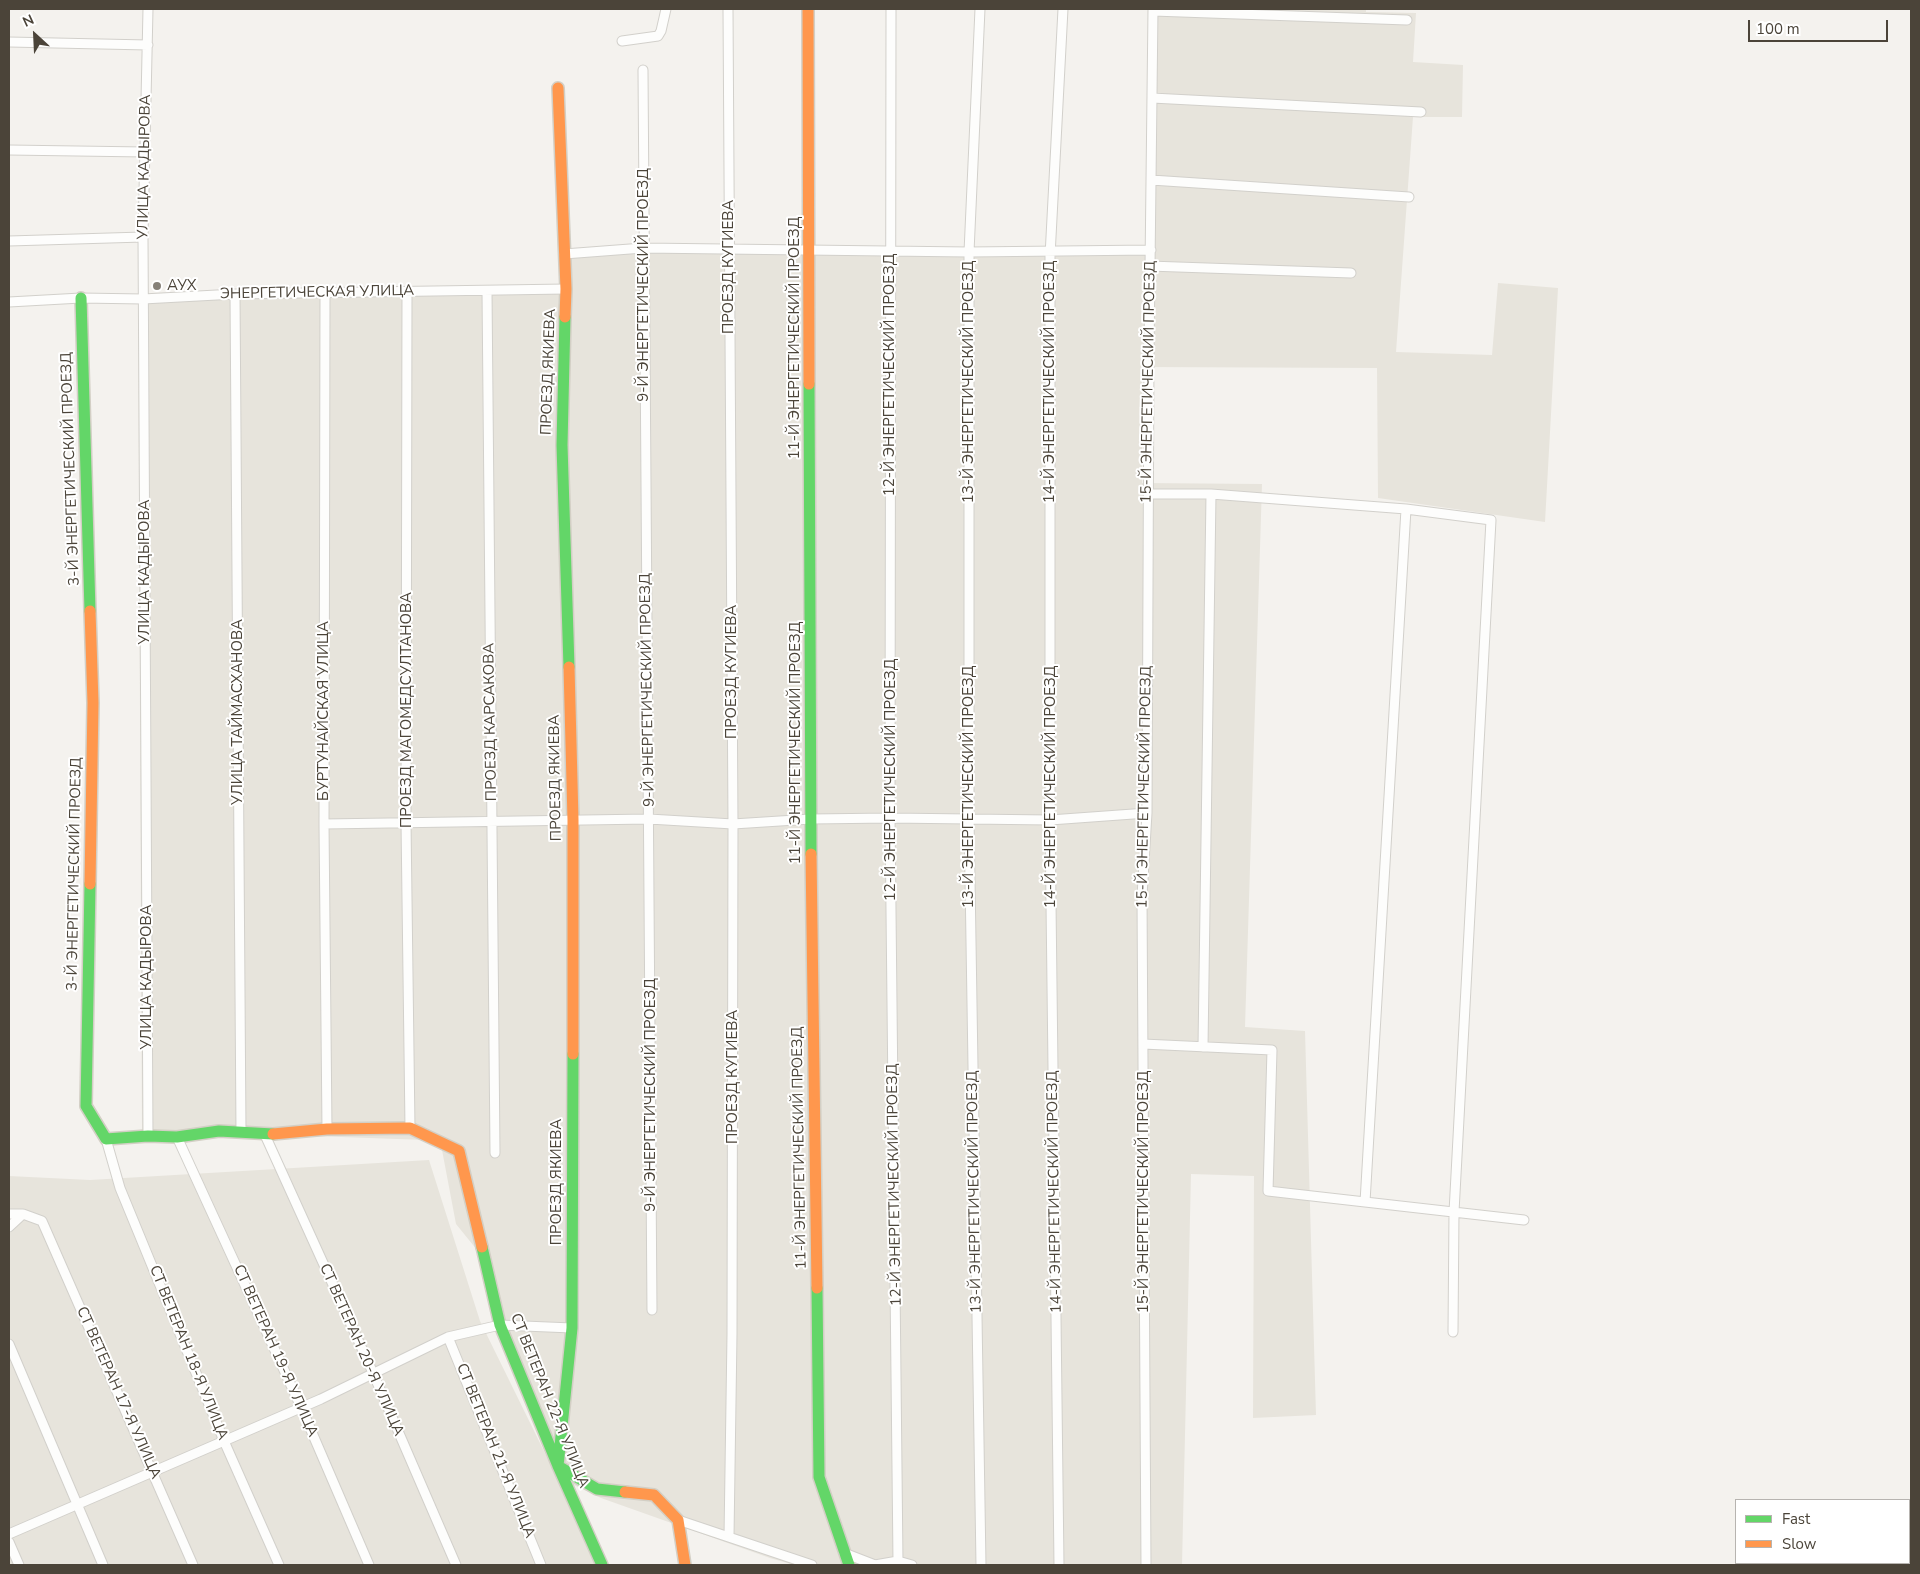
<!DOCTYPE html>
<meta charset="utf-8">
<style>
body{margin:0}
#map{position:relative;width:1920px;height:1574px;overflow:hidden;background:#f4f2ee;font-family:"Nunito Sans",sans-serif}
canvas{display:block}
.frame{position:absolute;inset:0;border:10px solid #4b4439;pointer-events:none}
.legend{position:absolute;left:1735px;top:1499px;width:175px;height:65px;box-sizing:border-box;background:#fff;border:1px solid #b7b4b0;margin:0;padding:6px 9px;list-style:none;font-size:15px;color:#4b4439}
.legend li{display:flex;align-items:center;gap:10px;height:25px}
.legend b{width:25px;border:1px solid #b7b4b0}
.north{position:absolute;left:10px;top:10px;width:50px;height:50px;-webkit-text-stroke:4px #fff;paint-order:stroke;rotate:335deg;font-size:14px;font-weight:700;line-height:20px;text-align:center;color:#4b4439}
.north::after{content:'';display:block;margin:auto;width:18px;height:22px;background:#4b4439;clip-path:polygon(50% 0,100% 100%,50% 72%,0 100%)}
.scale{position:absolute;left:1748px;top:20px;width:140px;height:22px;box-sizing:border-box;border:2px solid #4b4439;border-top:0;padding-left:6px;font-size:15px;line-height:18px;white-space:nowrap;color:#4b4439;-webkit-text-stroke:4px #fff;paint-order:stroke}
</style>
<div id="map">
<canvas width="1920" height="1574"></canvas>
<div class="frame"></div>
<ul class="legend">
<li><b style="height:6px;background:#63d668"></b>Fast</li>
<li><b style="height:6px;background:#ff974d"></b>Slow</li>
</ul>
<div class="north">N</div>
<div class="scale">100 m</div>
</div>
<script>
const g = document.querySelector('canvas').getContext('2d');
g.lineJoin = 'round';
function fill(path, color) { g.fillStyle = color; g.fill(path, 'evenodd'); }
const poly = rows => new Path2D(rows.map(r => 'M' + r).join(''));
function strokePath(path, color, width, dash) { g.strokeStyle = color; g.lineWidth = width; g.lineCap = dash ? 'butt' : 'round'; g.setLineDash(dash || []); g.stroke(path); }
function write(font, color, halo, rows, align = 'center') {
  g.font = font + ' "Nunito Sans",sans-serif'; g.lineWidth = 4; g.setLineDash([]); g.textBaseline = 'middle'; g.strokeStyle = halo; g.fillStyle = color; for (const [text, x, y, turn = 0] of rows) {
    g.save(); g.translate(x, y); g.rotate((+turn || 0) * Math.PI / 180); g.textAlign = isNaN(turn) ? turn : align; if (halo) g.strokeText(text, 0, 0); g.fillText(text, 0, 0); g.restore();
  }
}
fill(poly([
 [1150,9,1366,9,1366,12,1416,13,1413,62,1463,65,1462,117,1413,117,1396,352,1492,355,1498,283,1558,288,1545,522,1378,498,1377,368,1142,367,1142,483,1262,484,1245,1027,1305,1031,1316,1415,1253,1418,1254,1176,1191,1174,1182,1565,794,1565,770,1558,601,1498,559,1478,492,1319,490,1266,456,1224,442,1150,426,1140,142,1130,138,296,560,284,560,250,1145,246],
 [429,1160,480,1321,600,1565,9,1565,9,1176,90,1180]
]), '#e7e4dc');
const street = poly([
 [728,9,733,824,732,1334,729,1537],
 [891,9,890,818,898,1561],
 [980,9,969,252,969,817,981,1565],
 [1153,11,1407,20],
 [622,41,658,36,661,31,666,9],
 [9,42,148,45],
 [643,70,652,1310],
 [1152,98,1421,112],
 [9,150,145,152],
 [1151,180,1409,197],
 [9,241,143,237],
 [564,254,643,248,969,252,1151,250],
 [1149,266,1351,273],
 [487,291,495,1153],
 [407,292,406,822,410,1128],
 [325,293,324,824,327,1129],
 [235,294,241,1131],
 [9,302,81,298,143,299,235,294,566,289],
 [1148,494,1211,494,1406,509,1491,520,1454,1212,1453,1332],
 [324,824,649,819,733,824,811,819,890,818,1050,820,1147,813],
 [1143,1044,1272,1050,1268,1191,1524,1220],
 [1203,1047,1211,494],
 [265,1135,373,1373,456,1565],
 [148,1136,143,237,148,9],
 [177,1137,301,1407,369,1565],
 [106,1139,120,1188,224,1441,279,1565],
 [1365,1202,1406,509],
 [9,1214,23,1214,42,1221,193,1565],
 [9,1227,23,1214],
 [448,1337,541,1565],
 [9,1344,103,1565],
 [678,1520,812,1565],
 [9,1534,321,1399,448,1337,500,1325,572,1328],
 [9,1542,19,1565],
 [844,1553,875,1565,898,1561,912,1565],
 [1059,1565,1050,820,1050,256,1063,9],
 [1146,1565,1142,896,1147,813,1149,353,1153,9]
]);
const fast = poly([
 [81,298,90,611],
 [565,317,562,445,569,667],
 [809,384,811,854],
 [90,884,86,1106,106,1139,148,1136,177,1137,219,1131,273,1134],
 [573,1054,572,1328,558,1466,597,1489,625,1492],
 [482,1247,500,1325,558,1466,602,1565],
 [817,1288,819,1477,849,1565]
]);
const slow = poly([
 [808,9,809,384],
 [558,88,566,289,565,317],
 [569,667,573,820,573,1054],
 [811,854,817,1288],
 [90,884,93,703,90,611],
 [273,1134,327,1129,410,1128,459,1151,482,1247],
 [625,1492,654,1495,678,1520,685,1565]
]);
strokePath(street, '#d2d0cb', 11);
strokePath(fast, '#d3cfc5', 14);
strokePath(slow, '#d3cfc5', 14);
strokePath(street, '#fdfdfc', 9);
strokePath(fast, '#63d668', 11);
strokePath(slow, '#ff974d', 11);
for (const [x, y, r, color] of [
 [157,286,5,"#868178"]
]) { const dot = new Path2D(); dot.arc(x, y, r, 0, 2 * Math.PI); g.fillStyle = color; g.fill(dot); strokePath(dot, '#fff', 2); }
write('15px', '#4b4439', '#fff', [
 ["УЛИЦА КАДЫРОВА",145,167,-89],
 ["ПРОЕЗД КУГИЕВА",729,267,-90],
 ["9-Й ЭНЕРГЕТИЧЕСКИЙ ПРОЕЗД",644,285,-90],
 ["ЭНЕРГЕТИЧЕСКАЯ УЛИЦА",317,293,-1],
 ["11-Й ЭНЕРГЕТИЧЕСКИЙ ПРОЕЗД",795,338,-90],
 ["ПРОЕЗД ЯКИЕВА",549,372,-88],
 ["12-Й ЭНЕРГЕТИЧЕСКИЙ ПРОЕЗД",890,375,-90],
 ["13-Й ЭНЕРГЕТИЧЕСКИЙ ПРОЕЗД",969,382,-90],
 ["14-Й ЭНЕРГЕТИЧЕСКИЙ ПРОЕЗД",1050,382,-90],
 ["15-Й ЭНЕРГЕТИЧЕСКИЙ ПРОЕЗД",1149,382,-89],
 ["3-Й ЭНЕРГЕТИЧЕСКИЙ ПРОЕЗД",71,469,-92],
 ["УЛИЦА КАДЫРОВА",145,572,-90],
 ["ПРОЕЗД КУГИЕВА",732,672,-90],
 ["9-Й ЭНЕРГЕТИЧЕСКИЙ ПРОЕЗД",648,690,-91],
 ["ПРОЕЗД МАГОМЕДСУЛТАНОВА",407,710,-90],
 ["БУРТУНАЙСКАЯ УЛИЦА",324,711,-90],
 ["УЛИЦА ТАЙМАСХАНОВА",238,712,-90],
 ["ПРОЕЗД КАРСАКОВА",491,722,-91],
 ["11-Й ЭНЕРГЕТИЧЕСКИЙ ПРОЕЗД",796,743,-90],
 ["ПРОЕЗД ЯКИЕВА",556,778,-91],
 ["12-Й ЭНЕРГЕТИЧЕСКИЙ ПРОЕЗД",891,780,-90],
 ["13-Й ЭНЕРГЕТИЧЕСКИЙ ПРОЕЗД",969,787,-90],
 ["14-Й ЭНЕРГЕТИЧЕСКИЙ ПРОЕЗД",1051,787,-90],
 ["15-Й ЭНЕРГЕТИЧЕСКИЙ ПРОЕЗД",1145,787,-89],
 ["3-Й ЭНЕРГЕТИЧЕСКИЙ ПРОЕЗД",75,874,-89],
 ["УЛИЦА КАДЫРОВА",147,977,-90],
 ["ПРОЕЗД КУГИЕВА",733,1077,-90],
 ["9-Й ЭНЕРГЕТИЧЕСКИЙ ПРОЕЗД",651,1095,-90],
 ["11-Й ЭНЕРГЕТИЧЕСКИЙ ПРОЕЗД",800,1148,-91],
 ["ПРОЕЗД ЯКИЕВА",557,1182,-90],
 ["12-Й ЭНЕРГЕТИЧЕСКИЙ ПРОЕЗД",895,1185,-91],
 ["13-Й ЭНЕРГЕТИЧЕСКИЙ ПРОЕЗД",975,1192,-91],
 ["14-Й ЭНЕРГЕТИЧЕСКИЙ ПРОЕЗД",1055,1192,-91],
 ["15-Й ЭНЕРГЕТИЧЕСКИЙ ПРОЕЗД",1144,1192,-90],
 ["СТ ВЕТЕРАН 20-Я УЛИЦА",361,1350,66],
 ["СТ ВЕТЕРАН 19-Я УЛИЦА",275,1351,66],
 ["СТ ВЕТЕРАН 18-Я УЛИЦА",188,1353,68],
 ["СТ ВЕТЕРАН 17-Я УЛИЦА",118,1393,66],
 ["СТ ВЕТЕРАН 22-Я УЛИЦА",549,1401,68],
 ["СТ ВЕТЕРАН 21-Я УЛИЦА",495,1451,68]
]);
write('15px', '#4b4439', '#fff', [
 ["АУХ",167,286]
], 'left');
</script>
